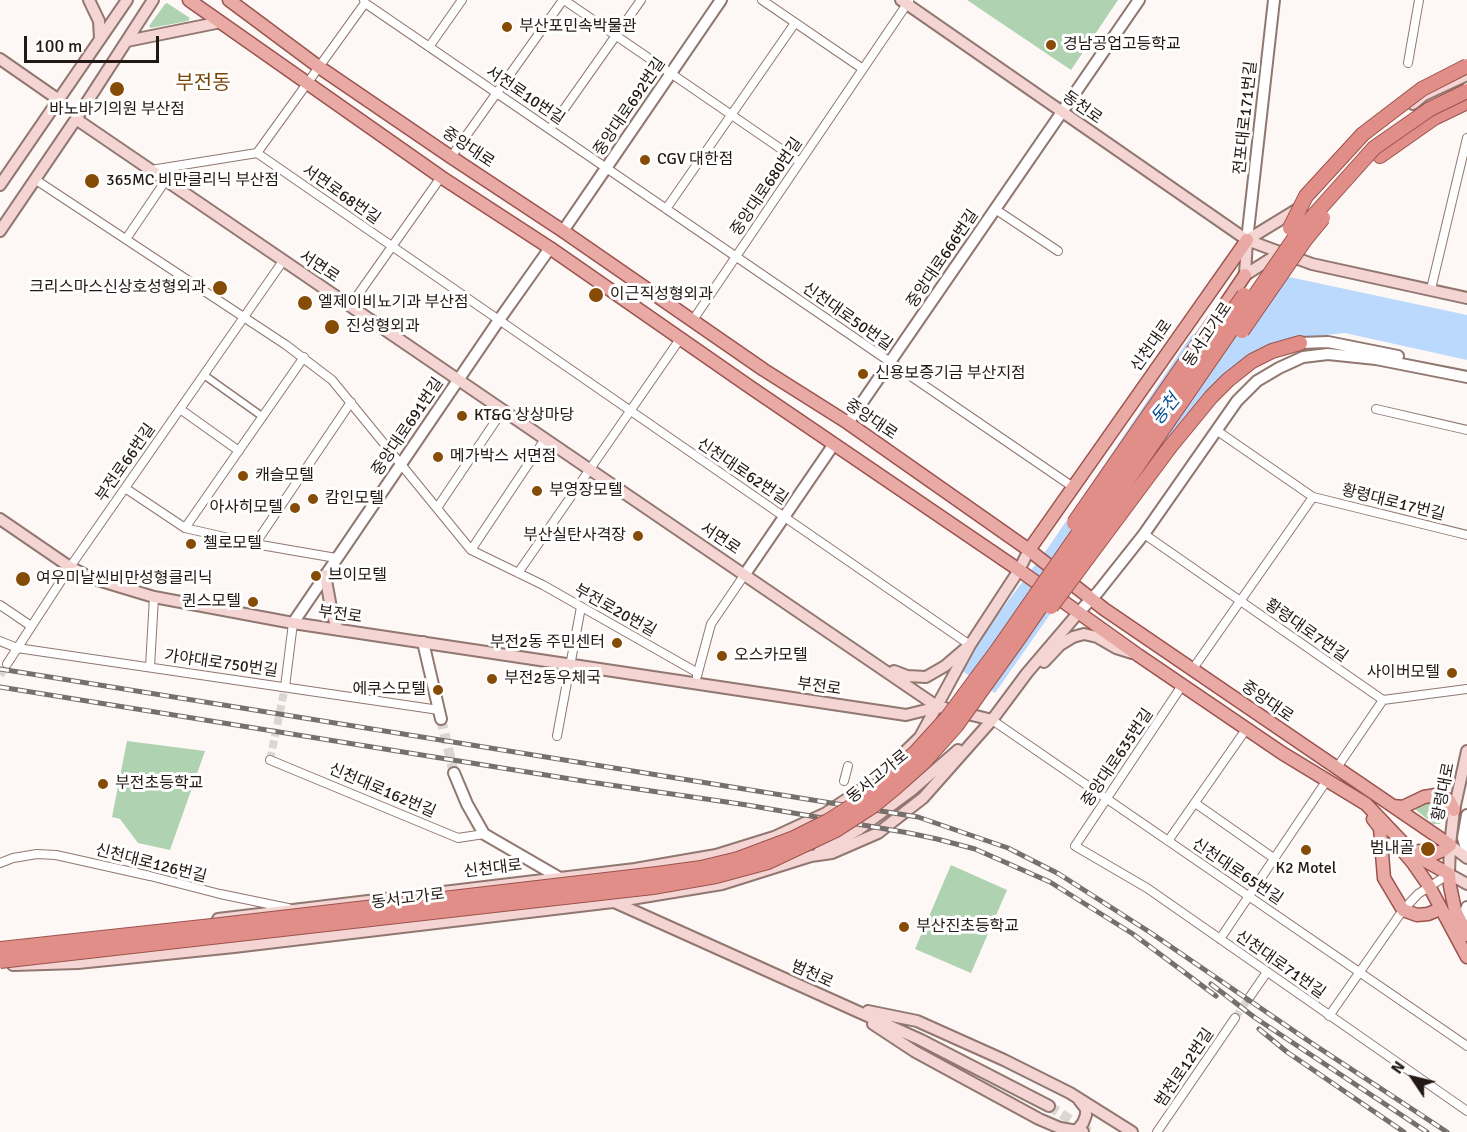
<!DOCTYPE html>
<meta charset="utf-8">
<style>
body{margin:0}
#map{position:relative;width:1467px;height:1132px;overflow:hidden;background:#fdf7f5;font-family:Signika,sans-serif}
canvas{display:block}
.north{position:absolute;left:1383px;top:1048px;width:60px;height:60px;-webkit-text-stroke:4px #fff;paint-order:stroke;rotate:305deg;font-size:16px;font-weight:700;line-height:24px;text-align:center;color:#221915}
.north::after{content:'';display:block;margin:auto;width:21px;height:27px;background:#221915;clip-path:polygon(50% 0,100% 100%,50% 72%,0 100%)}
.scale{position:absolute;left:24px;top:36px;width:135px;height:27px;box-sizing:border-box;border:3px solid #221915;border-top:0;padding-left:8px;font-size:18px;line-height:21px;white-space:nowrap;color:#221915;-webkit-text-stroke:4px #fff;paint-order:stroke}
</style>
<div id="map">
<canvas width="1467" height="1132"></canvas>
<div class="north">N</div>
<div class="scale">100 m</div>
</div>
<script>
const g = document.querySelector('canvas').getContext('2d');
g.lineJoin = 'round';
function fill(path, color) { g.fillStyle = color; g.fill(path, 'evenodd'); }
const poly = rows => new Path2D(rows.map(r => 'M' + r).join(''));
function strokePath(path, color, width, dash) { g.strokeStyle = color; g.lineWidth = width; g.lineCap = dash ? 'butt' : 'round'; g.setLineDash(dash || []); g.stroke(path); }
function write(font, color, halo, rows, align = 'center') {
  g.font = font + ' Signika,"Noto Sans KR",sans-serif'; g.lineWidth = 6; g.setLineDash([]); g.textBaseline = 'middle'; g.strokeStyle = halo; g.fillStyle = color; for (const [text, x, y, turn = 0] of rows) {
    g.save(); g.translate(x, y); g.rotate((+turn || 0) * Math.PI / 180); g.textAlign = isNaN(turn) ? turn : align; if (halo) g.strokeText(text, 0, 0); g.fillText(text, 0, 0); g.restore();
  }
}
fill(poly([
 [967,0,1118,0,1071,70],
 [167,3,190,18,188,21,151,28,149,26,165,4],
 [127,741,205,751,170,850,138,843,120,819,112,817],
 [1431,801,1443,808,1440,824,1433,824,1416,810,1418,805],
 [951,865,1007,890,971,973,915,949]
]), '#afd3b0');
fill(poly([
 [1289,277,1467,315,1467,360,1345,333,1306,337,1276,345,1239,363,1084,566,995,693,958,668,1050,545,1191,336]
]), '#bbd9fc');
strokePath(poly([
 [0,675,7,664],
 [270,760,285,687],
 [1235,1018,1249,998]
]), '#dcd6d3', 8, [8, 4]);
strokePath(poly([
 [441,719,454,773]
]), '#dcd6d3', 10, [10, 5]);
strokePath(poly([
 [1049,1106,1089,1132]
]), '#dcd6d3', 10, [10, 5]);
const pedestrian = poly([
 [204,375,263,417]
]);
const minor = poly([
 [364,0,365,3,1073,487],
 [564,0,800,162],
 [762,0,863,69],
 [429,47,462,0],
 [1408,63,1419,0],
 [550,129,641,0],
 [257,153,365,3],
 [451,157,563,0],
 [151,170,257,153,970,645],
 [36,180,286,345,332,380,471,550,543,585,698,673],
 [666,209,795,23],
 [995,209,1058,251],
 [126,239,166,180],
 [1431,289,1467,138],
 [350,306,441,177],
 [693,320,909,1],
 [180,409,239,451],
 [1376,409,1467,430],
 [1216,430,1313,497,1467,535],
 [125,488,185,528,255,544,336,558],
 [437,508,503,410],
 [185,528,304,357],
 [1144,534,1383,700,1467,689],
 [255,544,351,402],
 [471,550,545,439],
 [518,573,680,339],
 [0,605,31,626],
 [0,641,17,648,439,710],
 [7,664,70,567,283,261],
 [150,667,154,597],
 [1192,670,1313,497],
 [697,676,711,624,745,574],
 [1183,684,1075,846,1147,888,1467,1111],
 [285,687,293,623],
 [992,720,1467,1046],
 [557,736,581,607],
 [270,760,458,838,484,834],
 [1336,769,1383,700],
 [844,781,848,766],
 [1195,803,1275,859],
 [1168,841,1247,728],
 [0,863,13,858,37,854,56,855,150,876,220,894,288,908],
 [1220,939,1327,780],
 [1249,998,1267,972],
 [1329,1016,1403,910,1418,894,1449,874],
 [1157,1132,1235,1018]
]);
const tertiary = poly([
 [563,231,721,0],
 [1247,240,1274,0],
 [1300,343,1328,342,1398,356],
 [848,423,1139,0],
 [745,574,834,444],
 [1079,612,1098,592,1144,534,1237,401,1257,381,1279,368,1303,357,1328,354,1376,359,1467,377],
 [293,623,499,320,550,248],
 [423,642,441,719],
 [454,773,467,804,484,834,560,878],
 [1467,815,1463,838,1467,852],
 [1460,923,1467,907]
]);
const secondary = poly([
 [89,0,99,21,100,39],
 [901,0,1247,240,1312,264,1467,298],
 [127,41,221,22],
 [0,59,59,100],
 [1413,104,1424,95,1467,75],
 [76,119,938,707,945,708],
 [0,185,127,0],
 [0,231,76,119,153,0],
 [1247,240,1301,207],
 [1245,275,1283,251],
 [1245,275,1247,240],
 [0,519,70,567,91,578,154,597,293,623,906,715,938,707],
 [325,575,332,613,338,630],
 [1044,662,1060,645,1073,637,1084,634,1097,637,1116,648,1132,653],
 [894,671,907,676,926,677,945,666,966,648],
 [960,712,992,720],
 [1467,751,1454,810,1450,845,1449,874,1467,884],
 [1450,845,1467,858],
 [819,852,858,830,912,790,958,750],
 [612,901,921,1040,1049,1106],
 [218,919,635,869,716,855,774,837,826,813,859,791,886,770,920,737,970,645,1019,570,1029,550],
 [13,965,78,963,234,947,613,902,722,884,811,856,832,853,878,833,923,798,992,720,1027,673,1079,612],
 [868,1011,917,1021,1004,1060,1070,1093,1132,1132],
 [873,1024,914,1051,1039,1119,1060,1128,1083,1132],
 [1074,1131,1078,1129,1083,1123,1086,1115,1086,1109,1079,1100]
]);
const primary = poly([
 [189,0,441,177,550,248,750,387,1019,570,1138,655,1282,753,1366,804,1405,845,1422,859,1449,874,1450,886,1455,910,1467,935],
 [229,0,319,67,451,157,563,231,764,370,848,423,1029,550,1104,609,1450,845,1444,850,1429,856,1419,851],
 [1216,318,1245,275],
 [1029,550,1247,240],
 [1393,806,1403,807,1424,797,1436,795,1449,800,1454,810],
 [1373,819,1380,828,1384,878,1403,910,1417,915,1428,914,1440,909],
 [1402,850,1413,863,1429,886,1467,957]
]);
const trunk = poly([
 [1380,156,1434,118,1467,102],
 [1170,447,1211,397,1228,380,1252,361,1272,351,1300,343]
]);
strokePath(pedestrian, '#90776f', 9);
strokePath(minor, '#90776f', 10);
strokePath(tertiary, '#90776f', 14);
strokePath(secondary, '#90776f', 14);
strokePath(primary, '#9a534d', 15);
strokePath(trunk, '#9a534d', 16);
strokePath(pedestrian, '#fff', 6);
strokePath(minor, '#fff', 8);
strokePath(tertiary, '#fff', 10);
strokePath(secondary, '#f4d5d3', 10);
strokePath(primary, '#e9aaa6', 12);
strokePath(trunk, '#e28e88', 14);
const rail = poly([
 [0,669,918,817,1008,848,1059,874,1151,933,1313,1044,1447,1132],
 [0,687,583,781,747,805,909,833,937,839,975,849,1050,882,1133,934,1216,996],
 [1211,984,1254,1017,1427,1132],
 [1259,1029,1287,1052,1404,1132]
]);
strokePath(rail, '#766f6b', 5);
strokePath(rail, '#fff', 3, [9]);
const trunkBridge = poly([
 [1290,228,1306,196,1363,134,1422,89,1467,66],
 [1242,331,1305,240,1323,218],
 [1074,523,1216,318],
 [1051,607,1170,447],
 [0,949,212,926,657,874,701,868,738,859,794,838,828,821,860,801,916,752,947,718,996,652,1244,295],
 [0,961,653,887,716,876,768,862,836,830,873,806,895,788,924,762,956,726,1019,638,1298,233,1374,148,1430,109,1467,91]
]);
strokePath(trunkBridge, '#9a534d', 16, []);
strokePath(trunkBridge, '#e28e88', 14);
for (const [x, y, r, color] of [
 [507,27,6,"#864b04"],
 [1051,45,6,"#864b04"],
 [117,89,8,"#864b04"],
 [645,160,6,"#864b04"],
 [92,181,8,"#864b04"],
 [220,288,8,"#864b04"],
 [596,295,8,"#864b04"],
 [305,303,8,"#864b04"],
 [332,327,8,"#864b04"],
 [863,374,6,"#864b04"],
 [462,416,6,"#864b04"],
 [438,457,6,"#864b04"],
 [243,476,6,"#864b04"],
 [537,491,6,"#864b04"],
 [313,499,6,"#864b04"],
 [295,508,6,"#864b04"],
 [638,536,6,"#864b04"],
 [191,544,6,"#864b04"],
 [316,576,6,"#864b04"],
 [23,579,8,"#864b04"],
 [253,602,6,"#864b04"],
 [617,643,6,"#864b04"],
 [722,656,6,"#864b04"],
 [1452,673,6,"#864b04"],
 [492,679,6,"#864b04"],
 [438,690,6,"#864b04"],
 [103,784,6,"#864b04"],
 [1428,849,8,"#864b04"],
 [1306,850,6,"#864b04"],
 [904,927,6,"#864b04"]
]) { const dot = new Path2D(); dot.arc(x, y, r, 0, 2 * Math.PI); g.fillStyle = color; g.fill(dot); strokePath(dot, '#fff', 2); }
write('16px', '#221915', '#fff', [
 ["부산포민속박물관",519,27],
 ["경남공업고등학교",1063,45],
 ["바노바기의원 부산점",117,110,"center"],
 ["CGV 대한점",657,160],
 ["365MC 비만클리닉 부산점",106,181],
 ["크리스마스신상호성형외과",206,288,"right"],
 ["이근직성형외과",610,295],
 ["엘제이비뇨기과 부산점",318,303],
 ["진성형외과",346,327],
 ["신용보증기금 부산지점",875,374],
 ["KT&G 상상마당",474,416],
 ["메가박스 서면점",450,457],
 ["캐슬모텔",255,476],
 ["부영장모텔",549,491],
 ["캄인모텔",325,499],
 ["아사히모텔",283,508,"right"],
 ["부산실탄사격장",626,536,"right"],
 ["첼로모텔",203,544],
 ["브이모텔",328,576],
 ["여우미날씬비만성형클리닉",36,579],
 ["퀸스모텔",241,602,"right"],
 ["부전2동 주민센터",605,643,"right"],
 ["오스카모텔",734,656],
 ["사이버모텔",1440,673,"right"],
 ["부전2동우체국",504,679],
 ["에쿠스모텔",426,690,"right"],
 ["부전초등학교",115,784],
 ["범내골",1414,849,"right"],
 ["K2 Motel",1306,869,"center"],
 ["부산진초등학교",916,927]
], 'left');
write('16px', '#221915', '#fff', [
 ["서전로10번길",525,96,34],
 ["중앙대로692번길",630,107,-56],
 ["동천로",1082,108,35],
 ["전포대로171번길",1246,118,-84],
 ["중앙대로",468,148,34],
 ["중앙대로680번길",767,187,-56],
 ["서면로68번길",341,195,35],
 ["중앙대로666번길",943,259,-56],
 ["서면로",319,267,34],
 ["신천대로50번길",847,317,35],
 ["동서고가로",1208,335,-56],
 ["신천대로",1152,346,-55],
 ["중앙대로",871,420,34],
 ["중앙대로691번길",408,427,-56],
 ["부전로66번길",126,463,-55],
 ["신천대로62번길",742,472,34],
 ["황령대로17번길",1393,503,14],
 ["서면로",720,539,34],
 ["부전로20번길",615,611,29],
 ["부전로",340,615,8],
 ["황령대로7번길",1306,631,35],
 ["가야대로750번길",221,664,8],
 ["부전로",819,687,8],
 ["중앙대로",1267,702,35],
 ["중앙대로635번길",1118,758,-56],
 ["동서고가로",878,777,-39],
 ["신천대로162번길",382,791,23],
 ["황령대로",1444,792,-79],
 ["신천대로126번길",151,864,14],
 ["신천대로",493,869,-7],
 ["신천대로65번길",1237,872,34],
 ["동서고가로",408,899,-7],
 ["신천대로71번길",1280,965,35],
 ["범천로",812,975,24],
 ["범천로12번길",1185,1068,-56]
]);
write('italic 18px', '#044f92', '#fff', [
 ["동천",1166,410,-51]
]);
write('20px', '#7a4406', '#fff', [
 ["부전동",203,84]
]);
</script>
